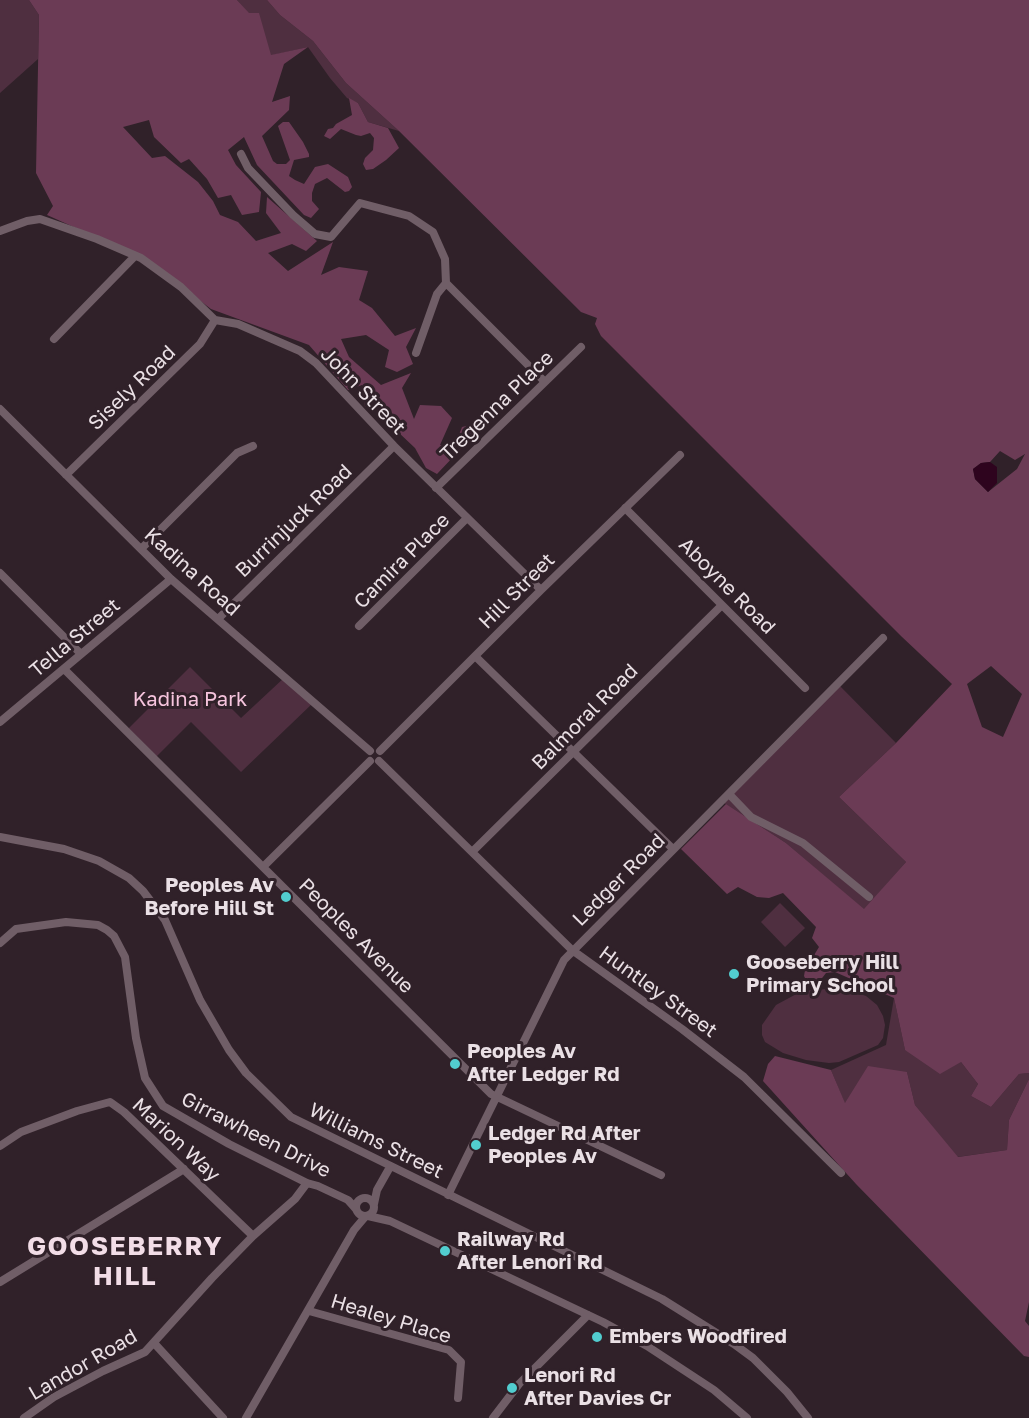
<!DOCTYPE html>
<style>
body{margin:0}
canvas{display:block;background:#302129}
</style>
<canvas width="1029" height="1418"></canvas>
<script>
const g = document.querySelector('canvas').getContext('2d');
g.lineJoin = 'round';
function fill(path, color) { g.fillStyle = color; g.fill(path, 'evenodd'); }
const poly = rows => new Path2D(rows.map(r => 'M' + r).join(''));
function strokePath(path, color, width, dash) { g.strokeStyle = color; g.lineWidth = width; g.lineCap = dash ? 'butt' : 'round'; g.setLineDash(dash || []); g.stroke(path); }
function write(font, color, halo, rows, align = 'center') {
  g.font = font + ' "Golos Text",sans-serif'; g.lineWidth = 6; g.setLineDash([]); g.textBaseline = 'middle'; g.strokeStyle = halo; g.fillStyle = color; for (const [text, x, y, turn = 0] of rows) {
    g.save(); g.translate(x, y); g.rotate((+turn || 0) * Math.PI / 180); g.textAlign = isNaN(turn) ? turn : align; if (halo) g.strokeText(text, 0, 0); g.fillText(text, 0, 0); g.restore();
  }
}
fill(poly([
 [0,0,29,0,39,15,38,59,0,93],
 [237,0,267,0,280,15,313,41,346,83,399,131,368,122,358,103,347,98,330,78,308,47,269,56,249,14],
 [190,667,241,718,285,677,314,702,241,772,191,722,154,759,126,731],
 [838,684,896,743,839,797,906,862,864,910,786,843,721,801],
 [780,903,805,928,785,947,761,922],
 [842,988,866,996,877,1005,883,1016,885,1025,883,1038,878,1045,839,1062,829,1063,806,1060,783,1053,765,1042,762,1035,762,1025,776,1005,802,991],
 [894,998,905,1050,961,1062,978,1084,971,1096,991,1107,1019,1074,1029,1073,1029,1079,1009,1120,1007,1150,957,1157,915,1105,907,1072,845,1104,831,1070,886,1045]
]), '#4f2f40');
fill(poly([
 [29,0,237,0,249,13,259,13,271,55,308,47,284,64,272,102,290,96,289,110,262,136,273,161,277,164,286,164,290,160,278,126,283,122,289,122,303,142,309,154,309,157,294,160,289,176,295,180,304,184,315,167,328,164,348,177,352,187,349,191,345,192,327,178,315,184,312,193,312,201,319,209,311,218,304,215,257,165,244,137,228,150,236,165,261,192,259,212,242,215,231,195,218,198,207,179,189,159,181,163,154,137,149,120,123,127,152,158,165,156,198,182,213,201,220,215,238,222,256,241,281,233,266,213,267,197,317,241,306,251,292,244,268,253,288,271,333,242,321,275,339,267,368,271,359,300,372,308,395,336,416,328,406,347,413,364,397,372,385,367,389,350,366,335,341,339,349,357,381,385,411,373,402,388,414,419,420,405,441,406,452,418,440,445,455,445,462,427,475,424,473,436,437,474,426,468,415,448,397,431,388,407,365,407,362,385,348,390,309,345,211,309,145,259,47,215,53,206,36,173,39,15],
 [267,0,1029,0,1029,1073,1019,1074,991,1107,971,1096,978,1084,961,1062,940,1074,905,1050,894,998,835,972,826,973,819,982,815,984,809,983,806,980,804,976,805,970,819,947,812,938,816,927,783,893,769,898,757,897,738,887,727,894,681,849,726,804,786,843,864,909,906,862,839,797,896,743,952,684,901,636,601,336,595,324,597,318,581,312,399,131,346,83,313,41,280,15],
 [1000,451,1015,460,1025,454,1017,469,988,492,975,479,973,469,981,463,990,462],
 [991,666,1022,694,1003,737,982,727,967,684],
 [349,98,358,103,368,122,388,128,399,148,386,160,373,169,366,170,363,164,365,158,373,150,374,138,370,133,361,136,356,135,341,129,330,139,324,136,328,129,333,128,336,124,352,115],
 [775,1056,831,1070,845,1103,868,1066,907,1072,915,1105,958,1157,1007,1150,1009,1120,1029,1079,1029,1302,1025,1321,1029,1326,1029,1357,1024,1356,856,1184,763,1081,768,1064]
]), '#6b3b55');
fill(poly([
 [990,462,997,467,997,483,988,492,975,479,973,469,981,463]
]), '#2e041e');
strokePath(poly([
 [241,154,248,168,293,215,315,234,331,237,360,203,409,216,433,232,445,259,446,283,545,382],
 [0,231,27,221,40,219,97,239,141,258,181,287,215,320,238,324,300,351,316,363,394,446,541,590],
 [54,339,135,256],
 [416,353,437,294,446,283],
 [0,409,171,579,370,751],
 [66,475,200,344,215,320],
 [436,488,581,347],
 [625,508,805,688],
 [141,549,237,453,253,446],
 [0,573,81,654],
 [218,619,394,446],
 [359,626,467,518],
 [475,656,673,849],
 [64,669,491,1094,661,1175],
 [0,722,171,579],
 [380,751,541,590,680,455],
 [379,761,572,950,682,1029,744,1077,841,1173],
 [729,794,751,817,803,843,869,897],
 [0,837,64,849,99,861,129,878,143,891,165,920,200,1000,229,1050,246,1073,291,1117,662,1299,734,1344,753,1358,787,1392,808,1418],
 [472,852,722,605],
 [263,867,370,761],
 [0,943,16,929,66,922,98,925,107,930,114,936,125,957,136,1038,145,1078,163,1106,229,1144,307,1183,318,1186,348,1200,356,1209],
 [0,1146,21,1132,77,1111,110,1102,124,1112,253,1236],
 [448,1195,564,960,883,638],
 '356 1207a9 9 0 1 1 18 0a9 9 0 1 1-18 0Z',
 [374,1204,377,1190,390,1167],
 [368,1216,390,1221,603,1322,647,1346,714,1390,747,1418],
 [0,1282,184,1169],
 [309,1311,449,1350,461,1362,458,1398],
 [154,1343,223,1418],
 [24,1418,54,1397,103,1371,145,1352,212,1278,253,1236,295,1199,307,1183],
 [246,1418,354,1230,365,1217],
 [493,1418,519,1384,588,1315]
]), '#705e67', 8);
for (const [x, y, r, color] of [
 [286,897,6,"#52cdcf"],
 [734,974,6,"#52cdcf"],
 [455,1064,6,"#52cdcf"],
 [476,1145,6,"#52cdcf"],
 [445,1251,6,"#52cdcf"],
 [597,1337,6,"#52cdcf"],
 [512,1388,6,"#52cdcf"]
]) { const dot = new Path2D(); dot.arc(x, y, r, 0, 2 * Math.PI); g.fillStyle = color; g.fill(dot); strokePath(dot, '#302129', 2); }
write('20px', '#eae0e5', '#302129', [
 ["Sisely Road",132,388,-44],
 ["John Street",363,391,46],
 ["Tregenna Place",497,406,-44],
 ["Burrinjuck Road",294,521,-44],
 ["Camira Place",402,561,-45],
 ["Kadina Road",192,572,42],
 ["Aboyne Road",727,586,45],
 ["Hill Street",517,591,-45],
 ["Tella Street",75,638,-40],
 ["Balmoral Road",585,717,-45],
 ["Ledger Road",619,880,-45],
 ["Peoples Avenue",356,936,45],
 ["Huntley Street",658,992,36],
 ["Girrawheen Drive",256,1135,27],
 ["Marion Way",176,1140,43],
 ["Williams Street",376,1141,26],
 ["Healey Place",391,1319,17],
 ["Landor Road",83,1365,-30]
]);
write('20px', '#f6c4dd', '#302129', [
 ["Kadina Park",190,700]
]);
write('bold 20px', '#eae0e5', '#302129', [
 ["Peoples Av",274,886,"right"],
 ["Before Hill St",274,909,"right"],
 ["Gooseberry Hill",746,963],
 ["Primary School",746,986],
 ["Peoples Av",467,1052],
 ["After Ledger Rd",467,1075],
 ["Ledger Rd After",488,1134],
 ["Peoples Av",488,1157],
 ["Railway Rd",457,1240],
 ["After Lenori Rd",457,1263],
 ["Embers Woodfired",609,1337],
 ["Lenori Rd",524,1376],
 ["After Davies Cr",524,1399]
], 'left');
g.letterSpacing = '1.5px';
write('bold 26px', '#f2dde7', '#302129', [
 ["GOOSEBERRY",125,1247],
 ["HILL",125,1277]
]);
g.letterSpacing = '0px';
</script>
